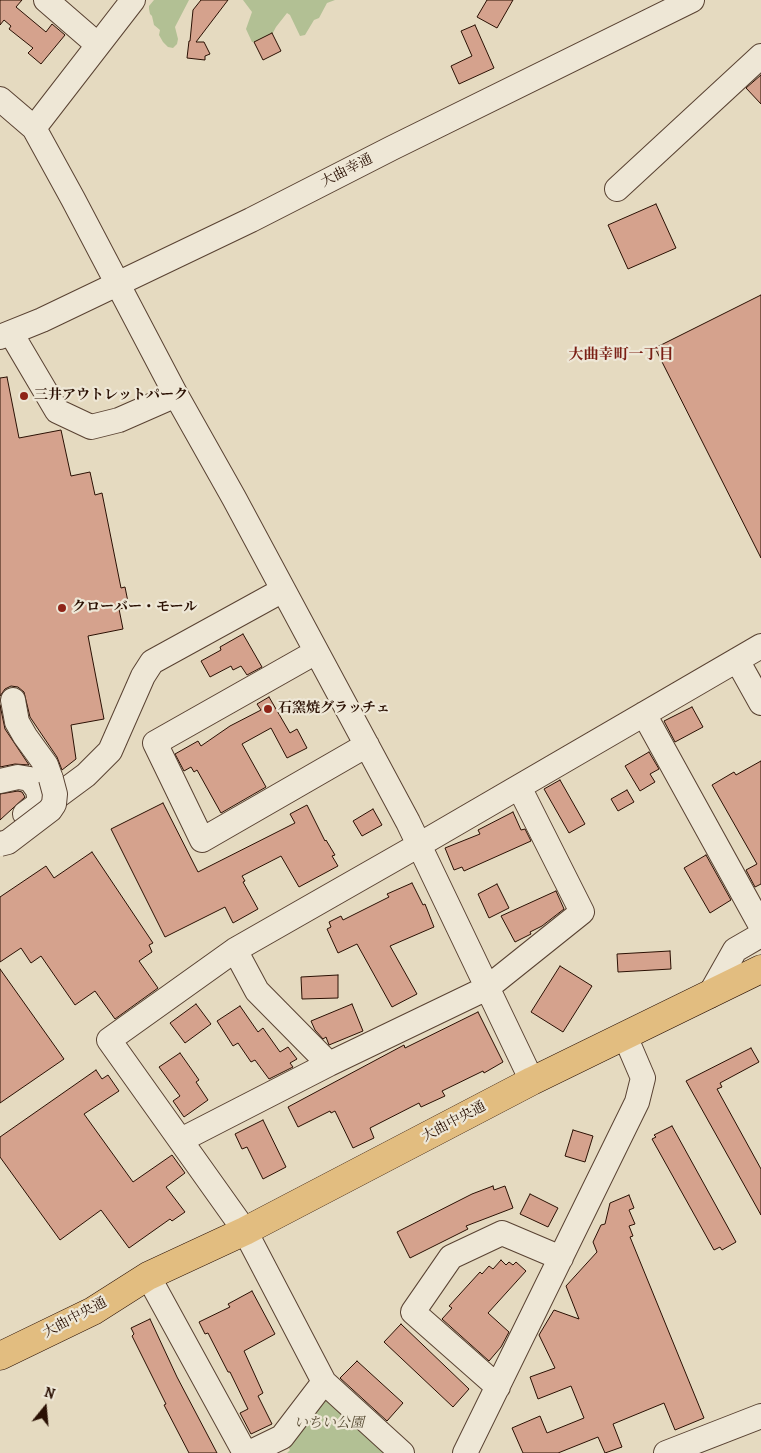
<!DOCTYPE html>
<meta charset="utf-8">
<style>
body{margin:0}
#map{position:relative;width:761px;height:1453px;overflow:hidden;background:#e5dac0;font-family:Alegreya,serif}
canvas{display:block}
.north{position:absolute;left:20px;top:1383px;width:50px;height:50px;-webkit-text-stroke:4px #eee7d6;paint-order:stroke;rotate:17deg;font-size:14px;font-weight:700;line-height:20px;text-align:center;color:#2a1003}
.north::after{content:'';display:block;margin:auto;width:18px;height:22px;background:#2a1003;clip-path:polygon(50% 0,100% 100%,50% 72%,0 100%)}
</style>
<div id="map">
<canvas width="761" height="1453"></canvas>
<div class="north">N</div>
</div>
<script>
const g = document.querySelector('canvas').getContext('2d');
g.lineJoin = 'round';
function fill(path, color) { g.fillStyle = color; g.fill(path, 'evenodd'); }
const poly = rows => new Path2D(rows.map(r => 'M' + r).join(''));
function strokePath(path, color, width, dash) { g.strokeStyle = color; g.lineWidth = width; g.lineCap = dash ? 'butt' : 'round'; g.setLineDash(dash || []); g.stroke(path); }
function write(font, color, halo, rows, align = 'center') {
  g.font = font + ' Alegreya,"Noto Serif JP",serif'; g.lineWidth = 4.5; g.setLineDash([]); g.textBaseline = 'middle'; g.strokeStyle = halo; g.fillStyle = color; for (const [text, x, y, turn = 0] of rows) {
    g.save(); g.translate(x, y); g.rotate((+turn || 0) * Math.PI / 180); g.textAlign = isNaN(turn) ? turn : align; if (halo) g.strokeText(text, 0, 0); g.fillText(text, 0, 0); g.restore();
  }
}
fill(poly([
 [154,0,189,0,175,27,178,39,177,44,173,48,168,47,163,42,159,35,160,30,154,25,152,16,150,14,149,9,149,6],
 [243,0,335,0,327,3,319,18,314,20,305,35,300,36,290,15,287,13,276,27,268,42,252,42,246,29,252,12],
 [324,1382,402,1453,287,1453,290,1450,282,1437]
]), '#b2c094');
const building = poly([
 [0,0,22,0,16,7,46,32,52,24,65,35,41,64,28,53,33,48,9,29,11,26,4,20,0,25,0,0],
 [201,0,228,0,196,42,204,42,210,54,205,56,205,60,187,58,189,41,190,41,193,10,201,0],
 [487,0,513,0,497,28,477,17,487,0],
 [475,25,494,68,459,84,451,66,472,56,461,31,475,25],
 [272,33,281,51,263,60,254,42,272,33],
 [761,75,761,104,746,88,761,75],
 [656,204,676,248,628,269,608,225,656,204],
 [761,295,761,558,655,348,761,295],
 [7,377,19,438,61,430,71,476,90,472,95,495,102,493,121,588,125,587,129,607,119,609,123,629,88,636,104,719,71,725,76,759,62,770,57,757,30,717,24,692,18,687,11,686,5,689,0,696,0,378,7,377],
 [243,634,262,667,247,675,241,666,233,670,231,666,210,677,201,661,221,650,220,647,243,634],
 [269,697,290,733,297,729,307,748,287,758,271,728,242,744,266,787,221,813,197,770,194,772,191,767,184,771,175,754,198,741,201,746,230,726,261,710,257,704,269,697],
 [0,705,5,729,29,765,15,764,0,767,0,705],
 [692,707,703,727,675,742,664,721,692,707],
 [649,752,659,769,650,774,655,782,640,791,625,766,649,752],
 [761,761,761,884,755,887,746,870,757,864,712,785,734,772,736,775,761,761],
 [560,780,585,824,569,833,544,789,560,780],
 [627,790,634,802,618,811,611,799,627,790],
 [18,791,22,792,25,797,0,820,0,794,18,791],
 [163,803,198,872,295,823,290,814,307,805,325,841,326,840,335,855,332,856,338,866,299,887,281,856,242,876,245,881,243,882,258,909,233,923,225,907,165,937,111,829,163,803],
 [373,809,382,825,362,836,353,821,373,809],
 [513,812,521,830,525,829,531,841,464,871,462,867,454,870,445,848,480,834,478,830,513,812],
 [92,852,153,943,149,945,152,952,139,961,158,988,115,1019,95,991,75,1005,41,956,31,963,21,948,0,962,0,897,46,866,54,878,92,852],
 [706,855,731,900,710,913,684,868,706,855],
 [412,883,423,905,425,904,434,927,390,946,417,994,392,1007,357,944,338,953,327,929,331,927,329,922,341,916,343,920,389,897,387,894,412,883],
 [497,884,509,908,489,918,478,894,497,884],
 [556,891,564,909,542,926,530,932,531,934,515,942,501,916,556,891],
 [670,951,671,969,618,972,617,954,670,951],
 [560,966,592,986,563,1032,531,1012,560,966],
 [0,969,64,1059,0,1103,0,969],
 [338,975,338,998,302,999,301,977,338,975],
 [196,1004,211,1024,185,1043,170,1023,196,1004],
 [352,1004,363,1031,329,1045,326,1037,323,1039,315,1030,311,1021,352,1004],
 [240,1006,258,1032,263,1028,280,1052,288,1047,297,1059,290,1063,293,1067,269,1079,255,1060,251,1062,238,1043,233,1046,217,1021,240,1006],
 [478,1012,503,1062,484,1073,483,1071,442,1091,445,1096,421,1107,419,1103,370,1128,374,1138,353,1148,335,1111,331,1113,330,1111,298,1127,288,1107,404,1045,405,1048,478,1012],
 [751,1048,759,1062,720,1083,722,1087,717,1089,761,1169,761,1215,686,1081,751,1048],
 [180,1053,199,1080,196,1082,208,1100,184,1117,173,1101,180,1096,159,1067,180,1053],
 [96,1070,102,1079,108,1075,119,1091,84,1114,133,1182,172,1155,185,1173,166,1187,185,1212,172,1221,170,1219,129,1248,101,1210,60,1240,0,1157,0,1137,96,1070],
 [263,1120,286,1167,263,1179,247,1147,242,1149,235,1134,263,1120],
 [672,1126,736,1242,722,1250,720,1247,714,1250,652,1139,656,1137,654,1135,672,1126],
 [573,1130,593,1136,585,1162,565,1156,573,1130],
 [493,1186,494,1190,505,1186,513,1208,466,1226,468,1229,410,1258,397,1232,472,1194,493,1186],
 [530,1194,558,1208,548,1227,520,1214,530,1194],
 [629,1195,634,1208,629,1210,635,1224,629,1226,633,1236,630,1237,704,1418,675,1430,664,1403,613,1424,622,1447,605,1453,598,1437,558,1453,523,1453,512,1428,540,1416,547,1433,584,1418,571,1386,538,1399,530,1377,555,1368,539,1335,554,1310,579,1319,566,1286,597,1252,593,1242,601,1225,605,1224,610,1203,629,1195],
 [501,1260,506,1265,509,1262,513,1265,516,1262,526,1271,488,1313,509,1332,501,1347,489,1361,442,1319,452,1308,449,1306,480,1272,482,1274,489,1266,493,1269,501,1260],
 [252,1291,275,1334,244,1351,263,1393,258,1396,272,1424,251,1434,240,1413,248,1409,230,1372,228,1372,208,1333,205,1334,199,1322,230,1307,228,1304,252,1291],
 [150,1319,177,1377,217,1453,189,1453,164,1405,166,1404,132,1336,134,1334,131,1328,150,1319],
 [401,1324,469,1389,453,1407,384,1342,401,1324],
 [357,1361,403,1403,387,1421,340,1378,357,1361]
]);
fill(building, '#d5a28d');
strokePath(building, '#2a1003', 1);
const minor = poly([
 [46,0,98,45],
 [0,99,34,128,73,199,176,395,234,498,408,822,532,1081],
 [34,128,133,0],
 [617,189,761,56],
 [11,333,57,411,91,427,119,420,176,395],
 [0,337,42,320,251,220,392,148,692,0],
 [316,652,155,743,202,840,367,745],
 [737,660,761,703],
 [13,700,17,722,25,736,46,765,51,779],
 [644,714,761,926],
 [0,781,18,777,30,779,38,790,40,803,25,814],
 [40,809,86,775,110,751,143,676,152,662,283,590],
 [235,950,257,991,329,1064],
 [709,996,735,950,761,935],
 [181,1140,329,1064,487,988,582,912,519,787],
 [148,1276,245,1453],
 [498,1387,413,1312,451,1257,502,1233,561,1258],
 [249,1453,282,1437,324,1382],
 [402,1453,324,1382,245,1231,109,1040,235,950,419,845,761,646],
 [465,1453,637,1102,643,1078,625,1036],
 [666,1453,761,1416]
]);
const major = poly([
 [0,1356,93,1311,148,1276,245,1231,532,1081,761,969]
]);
strokePath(minor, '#594232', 26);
strokePath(major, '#2a1003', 29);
strokePath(minor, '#eee7d6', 24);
strokePath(major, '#e2bd80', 28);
const minorBridge = poly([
 [0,844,8,842,50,810,54,804,55,794,51,779]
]);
strokePath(minorBridge, '#594232', 26, []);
strokePath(minorBridge, '#eee7d6', 24);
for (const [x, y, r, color] of [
 [24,396,5,"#8f2418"],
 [62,608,5,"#8f2418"],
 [268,709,5,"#8f2418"]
]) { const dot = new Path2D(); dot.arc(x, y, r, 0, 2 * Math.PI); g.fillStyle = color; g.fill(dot); strokePath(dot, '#eee7d6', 2); }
write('14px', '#2a1003', '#eee7d6', [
 ["大曲幸通",347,171,-27],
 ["大曲中央通",454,1122,-28],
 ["大曲中央通",75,1318,-28]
]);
write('bold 14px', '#2a1003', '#eee7d6', [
 ["三井アウトレットパーク",34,396],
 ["クローバー・モール",72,608],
 ["石窯焼グラッチェ",278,709]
], 'left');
write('italic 14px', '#5a4e36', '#eee7d6', [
 ["いちい公園",329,1424]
]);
write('bold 15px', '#7a1f14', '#eee7d6', [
 ["大曲幸町一丁目",621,355]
]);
</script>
